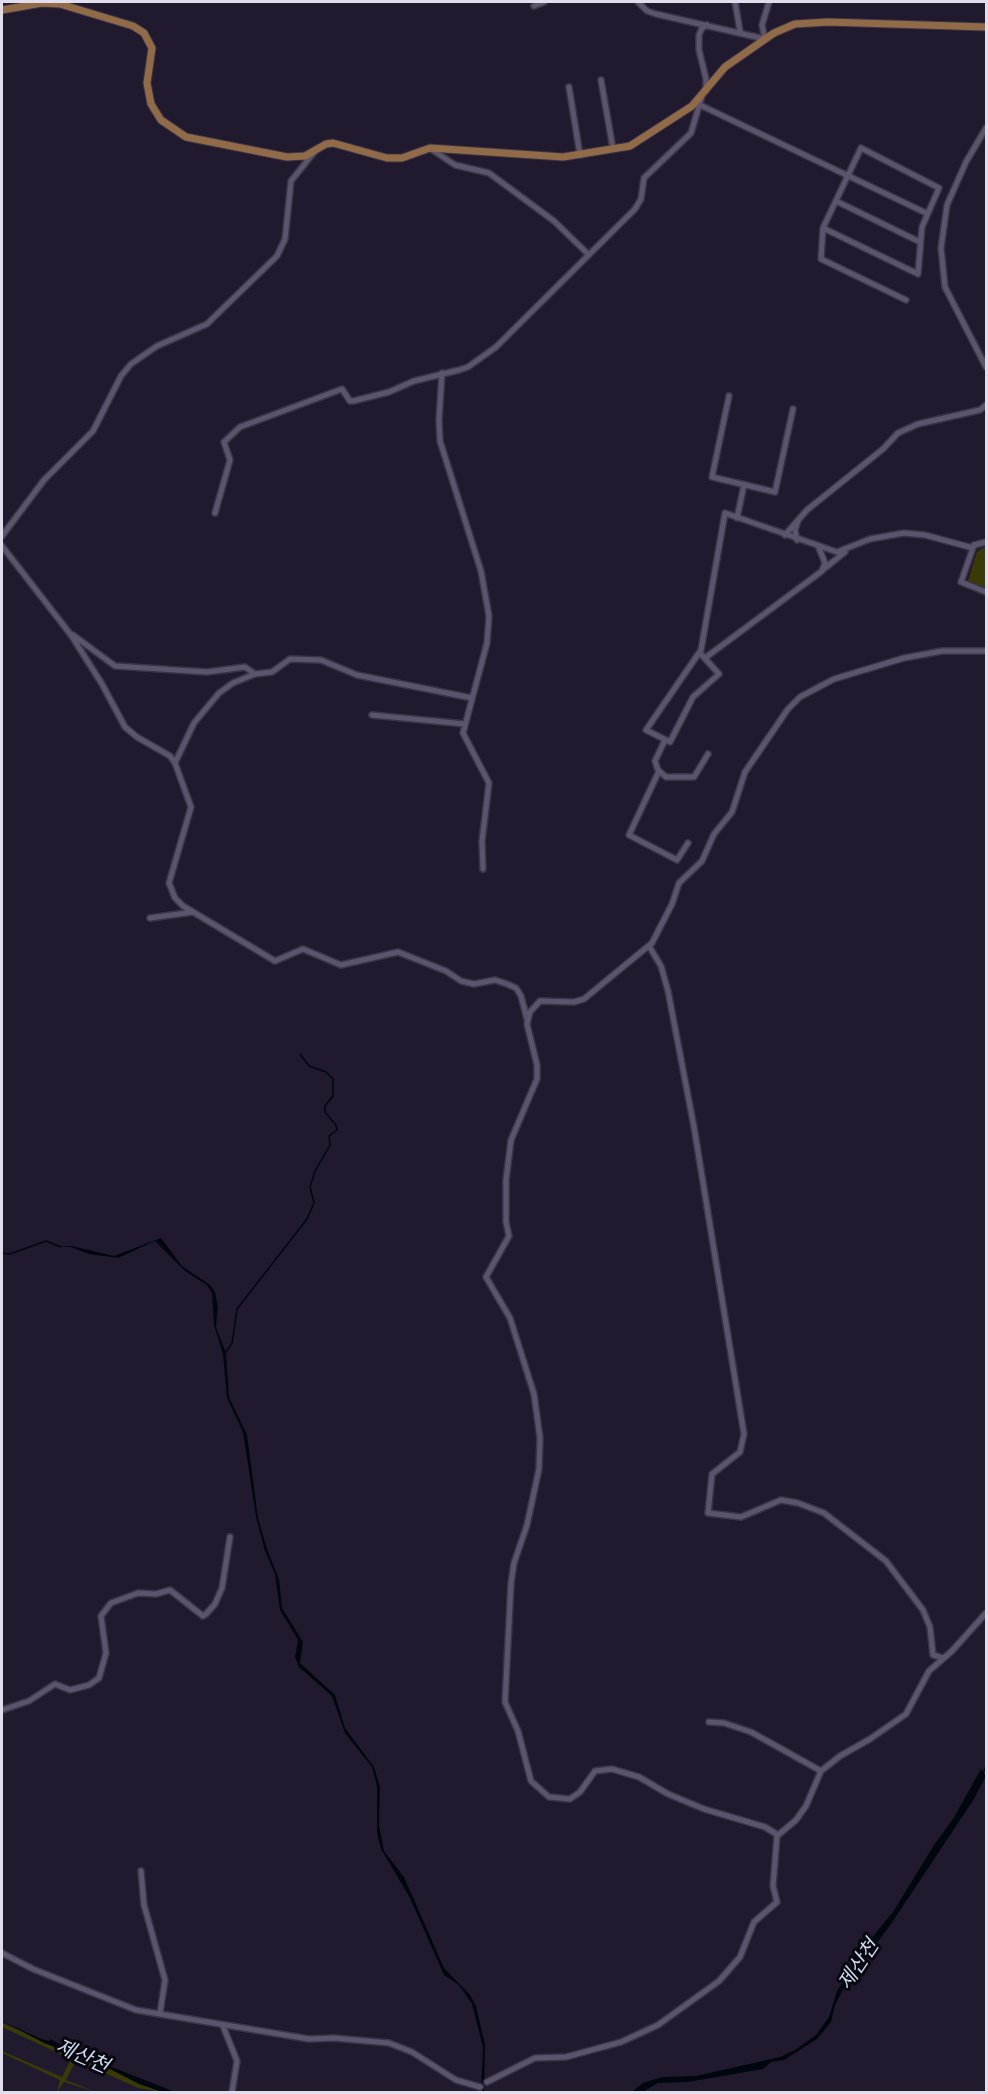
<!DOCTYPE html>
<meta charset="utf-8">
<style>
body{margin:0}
#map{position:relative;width:988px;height:2094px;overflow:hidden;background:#211a2f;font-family:Arial,sans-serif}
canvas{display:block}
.frame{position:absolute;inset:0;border:3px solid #e1ddec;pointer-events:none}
</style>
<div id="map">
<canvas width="988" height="2094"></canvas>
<div class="frame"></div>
</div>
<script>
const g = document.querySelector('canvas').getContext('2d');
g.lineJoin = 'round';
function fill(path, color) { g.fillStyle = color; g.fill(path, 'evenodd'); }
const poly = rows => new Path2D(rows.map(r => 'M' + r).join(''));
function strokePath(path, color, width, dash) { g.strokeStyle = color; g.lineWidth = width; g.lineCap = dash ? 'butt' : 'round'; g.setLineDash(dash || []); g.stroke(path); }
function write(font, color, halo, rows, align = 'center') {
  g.font = font + ' Arial,"Noto Sans KR",sans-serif'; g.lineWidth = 6; g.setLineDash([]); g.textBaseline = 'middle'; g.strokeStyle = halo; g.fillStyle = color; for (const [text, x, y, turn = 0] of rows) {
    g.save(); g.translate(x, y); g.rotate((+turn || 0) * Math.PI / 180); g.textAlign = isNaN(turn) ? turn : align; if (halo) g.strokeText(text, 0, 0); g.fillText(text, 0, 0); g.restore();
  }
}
fill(poly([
 [986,546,986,589,968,581,977,552],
 [2,2023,104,2066,162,2092,138,2088,76,2060,66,2080,96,2092,64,2082,57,2092,60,2080,2,2053,2,2051,62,2077,71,2059,2,2027]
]), '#393a07');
fill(poly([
 [161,1238,182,1266,210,1285,215,1292,218,1307,216,1327,226,1353,229,1397,247,1435,258,1518,267,1549,279,1579,282,1608,303,1642,300,1663,335,1695,345,1728,374,1767,380,1787,379,1825,384,1851,404,1877,444,1968,470,1995,476,2006,485,2045,484,2092,481,2092,483,2047,472,2004,459,1985,444,1975,410,1898,381,1849,377,1833,377,1786,372,1767,345,1733,332,1696,299,1667,295,1657,298,1640,280,1610,275,1574,265,1551,256,1517,243,1432,227,1398,223,1354,214,1325,212,1293,207,1285,185,1271,155,1241,118,1258,89,1254,71,1247,56,1247,72,1246,114,1256],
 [981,1769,986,1776,974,1799,891,1924,846,1984,835,2005,831,2022,817,2039,784,2060,771,2062,763,2069,688,2082,658,2083,643,2092,632,2092,643,2083,662,2077,696,2076,780,2057,795,2050,816,2035,829,2017,837,1991,869,1941,893,1912,934,1845,953,1819],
 [2,2021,39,2038,49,2041,51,2039,69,2050,175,2092,162,2092,139,2084,104,2066,44,2043]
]), '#01070e');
strokePath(poly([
 [2,1253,10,1254,46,1241,61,1247],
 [226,1352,232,1343,237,1309,307,1219,314,1203,310,1187,315,1171,330,1145,329,1136,337,1130,336,1125,325,1112,325,1106,333,1096,333,1079,326,1072,309,1066,300,1054],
 [983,1773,986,1766]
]), '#01070e', 1.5);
const minor = poly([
 [638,2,647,11,656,14,765,39,762,25,769,2],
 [735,2,740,31],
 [534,6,544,2],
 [601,80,613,149],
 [569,87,580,155],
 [706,91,706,79,699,50,699,35,702,28,707,25],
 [700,105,926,213],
 [986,128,966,162,947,205,941,248,945,287,986,367],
 [431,149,455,165,489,173,554,221,589,255],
 [836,201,920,242],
 [823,228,918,274,922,227,939,188,861,148,823,228,821,259,906,300],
 [442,373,439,420,440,441,481,571,489,616,487,643,463,733,489,783,482,841,483,869],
 [729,396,712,477,775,492,793,409],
 [215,513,230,460,224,442,240,427,342,389,350,401,353,401,389,392,414,381,459,370,468,367,496,347,635,209,641,199,644,178,691,133,702,96],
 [737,518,744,485],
 [785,535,807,510,883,449,898,433,918,424,980,410,986,405],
 [2,536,44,480,93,431,121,376,131,364,157,346,207,324,277,256,285,239,291,181,316,150],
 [797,540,795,530,798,521],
 [986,542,974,545,961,582,986,592],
 [2,546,71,635,102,684,125,727,137,737,170,756,175,763,191,807,169,883,175,898,183,906,275,961,303,949,341,965,398,952,446,971,461,981,474,984,495,980,507,984,516,988,521,996,527,1019],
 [824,569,845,552],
 [73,635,115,666,207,672,245,667,255,674],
 [700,653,719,674,693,697,670,742,646,730,701,650,725,513,837,552,870,539,904,533,925,535,973,548],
 [705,658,822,571,825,563,819,548],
 [372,715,465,724],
 [665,740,655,761,658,770,666,777,694,777,708,754],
 [175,763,194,723,219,693,233,683,255,674,272,672,290,659,321,660,357,675,472,698],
 [659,771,629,835,677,860,688,843],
 [150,918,193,912],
 [649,946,661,966,668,991,694,1127,744,1434,740,1452,712,1474,708,1513,741,1517,781,1500,798,1503,824,1513,886,1561,923,1610,930,1627,933,1655,943,1658],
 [2,1710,29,1701,55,1684,70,1690,89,1685,99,1678,106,1653,101,1616,111,1603,138,1593,156,1594,170,1590,203,1616,206,1614,215,1604,222,1588,230,1537],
 [709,1722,724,1723,751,1732,821,1771],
 [778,1835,765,1827,704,1809,668,1794,639,1777,612,1769,595,1771,580,1792,570,1799,549,1797,531,1781,518,1731,505,1702,511,1583,514,1563,527,1525,539,1469,540,1438,534,1394,510,1318,486,1277,509,1236,506,1222,506,1180,511,1140,537,1079,537,1065,527,1024,530,1012,540,1001,574,1002,584,999,652,943,672,904,679,883,702,861,714,834,732,812,745,772,788,709,800,697,834,679,904,658,942,651,986,651],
 [141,1871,144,1905,165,1980,160,2013],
 [2,1953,33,1969,136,2010,309,2039,334,2038,389,2043,412,2052,456,2080,480,2087],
 [223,2026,237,2061,232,2092],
 [487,2082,535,2058,566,2057,621,2042,658,2025,719,1981,740,1957,754,1922,777,1902,773,1886,777,1836,796,1820,806,1806,821,1771,840,1756,870,1739,906,1714,929,1671,952,1651,986,1613]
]);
const major = poly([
 [2,10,42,3,60,4,133,26,144,33,152,48,147,83,151,104,161,120,186,137,287,157,305,156,326,144,333,143,387,158,402,158,430,148,563,157,630,146,692,106,725,67,774,33,795,24,828,22,986,27]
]);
strokePath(minor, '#3a3546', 8);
strokePath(major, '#3a3546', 9);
strokePath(minor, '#5c546d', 5);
strokePath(major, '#916b48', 7);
write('italic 20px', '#c9dded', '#0a0710', [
 ["제산천",859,1965,-56],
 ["제산천",82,2057,24]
]);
</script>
